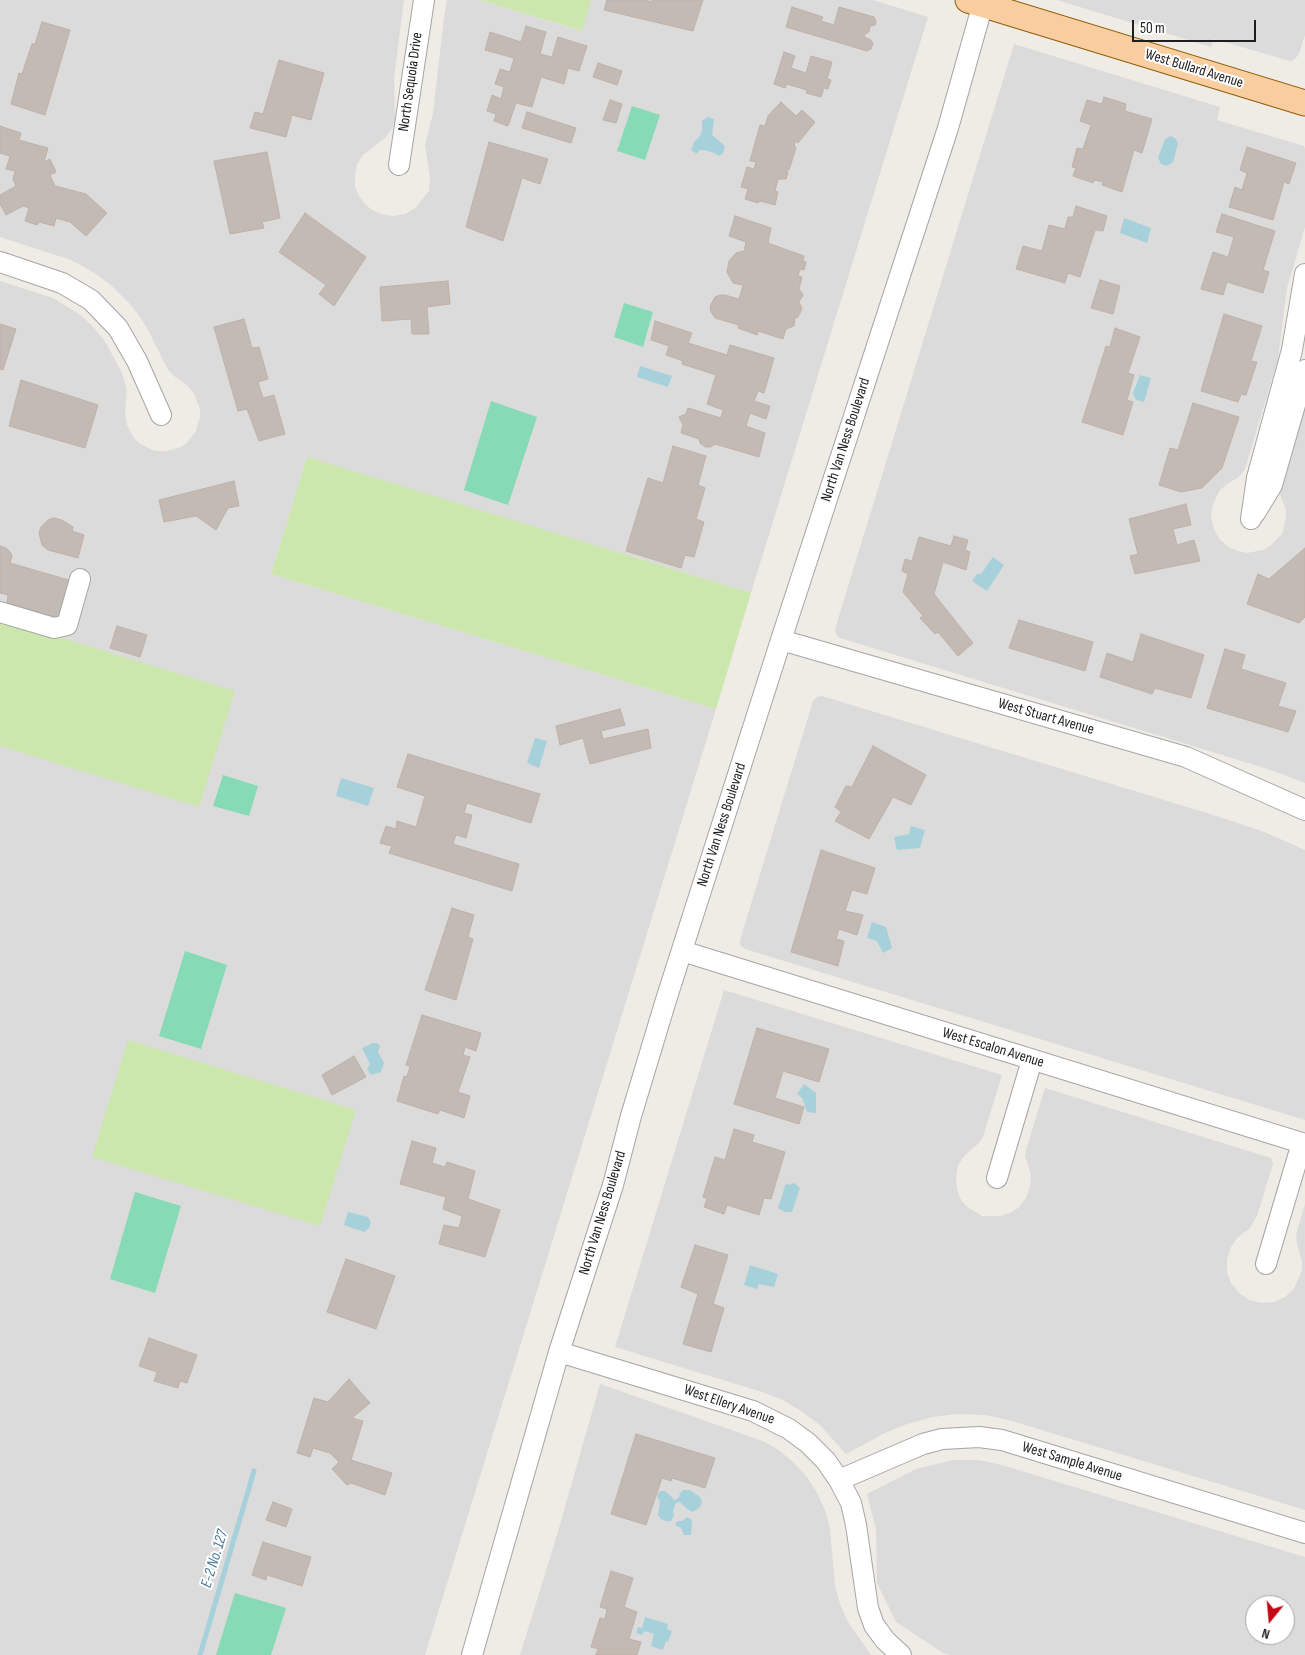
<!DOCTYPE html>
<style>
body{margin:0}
#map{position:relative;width:1305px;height:1655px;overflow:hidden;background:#efebe5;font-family:"Sofia Sans Condensed",sans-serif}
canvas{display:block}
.north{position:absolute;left:1245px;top:1595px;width:50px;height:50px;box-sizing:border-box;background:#fff;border:1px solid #a5a5a5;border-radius:50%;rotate:197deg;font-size:14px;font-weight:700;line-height:20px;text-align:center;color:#1e1e1e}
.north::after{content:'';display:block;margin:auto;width:18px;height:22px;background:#c30913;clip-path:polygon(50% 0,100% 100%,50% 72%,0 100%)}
.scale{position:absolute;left:1132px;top:20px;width:124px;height:22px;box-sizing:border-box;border:2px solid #1e1e1e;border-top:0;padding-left:6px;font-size:15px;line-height:18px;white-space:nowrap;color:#1e1e1e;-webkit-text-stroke:4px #fff;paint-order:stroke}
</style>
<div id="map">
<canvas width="1305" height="1655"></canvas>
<div class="north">N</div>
<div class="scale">50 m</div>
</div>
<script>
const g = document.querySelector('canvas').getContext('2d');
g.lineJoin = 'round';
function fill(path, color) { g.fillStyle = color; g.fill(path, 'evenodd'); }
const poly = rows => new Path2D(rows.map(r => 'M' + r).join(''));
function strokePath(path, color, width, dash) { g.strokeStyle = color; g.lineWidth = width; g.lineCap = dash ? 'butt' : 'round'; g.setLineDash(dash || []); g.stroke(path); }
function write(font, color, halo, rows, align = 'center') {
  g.font = font + ' "Sofia Sans Condensed",sans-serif'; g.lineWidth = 4; g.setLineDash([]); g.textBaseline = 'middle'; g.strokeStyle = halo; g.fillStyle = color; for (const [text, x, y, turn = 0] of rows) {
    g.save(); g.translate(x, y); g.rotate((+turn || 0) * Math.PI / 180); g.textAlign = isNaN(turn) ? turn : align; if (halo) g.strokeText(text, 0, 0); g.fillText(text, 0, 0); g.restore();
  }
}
fill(poly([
 [0,0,404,0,394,79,395,119,392,129,385,138,363,155,357,164,355,175,355,187,359,196,365,204,372,210,381,214,393,216,405,214,415,208,429,191,430,178,425,145,433,113,444,18,447,0,480,0,581,31,591,0,873,0,928,17,751,593,307,458,271,574,716,709,425,1655,0,1655,0,281,53,298,82,316,95,329,106,343,122,373,127,390,125,411,127,425,134,438,139,443,152,450,160,451,167,451,181,447,187,443,196,431,200,417,200,409,195,395,188,386,174,376,168,370,148,330,140,317,129,303,112,286,93,272,71,260,0,237],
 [1057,0,1305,0,1305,35,1299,54,1294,60,1290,61,1214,39,1211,47],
 [1014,44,1220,107,1217,120,1304,146,1305,149,1305,227,1287,288,1278,359,1245,469,1239,477,1227,484,1220,490,1213,504,1211,517,1214,529,1220,540,1230,548,1238,551,1247,553,1263,550,1270,546,1282,534,1286,518,1286,510,1278,489,1305,389,1305,783,1271,770,840,638,836,635,835,629],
 [822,696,1220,817,1262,831,1305,850,1305,1120,745,949,740,945,740,940,813,701,817,697],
 [724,990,1002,1075,983,1137,979,1143,965,1155,958,1165,956,1177,957,1189,960,1198,966,1206,982,1216,1001,1216,1010,1213,1018,1208,1026,1198,1030,1187,1031,1174,1025,1156,1026,1150,1045,1088,1271,1158,1273,1164,1257,1216,1250,1228,1237,1238,1231,1247,1227,1259,1227,1272,1231,1283,1239,1293,1249,1300,1261,1303,1274,1302,1285,1297,1294,1289,1302,1270,1302,1262,1297,1243,1296,1234,1305,1204,1305,1510,1012,1421,986,1415,957,1414,933,1417,907,1424,887,1432,846,1454,820,1425,801,1411,781,1399,759,1391,615,1347],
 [600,1384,763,1441,780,1451,794,1463,807,1477,817,1493,825,1510,830,1529,835,1586,840,1604,848,1622,871,1655,520,1655,557,1535],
 [953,1460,978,1460,1002,1465,1305,1557,1305,1655,951,1655,943,1653,896,1622,877,1583,876,1529,867,1494,916,1469],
 [1255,1605,1285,1605,1285,1635,1255,1635]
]), '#dcdbdb');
fill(poly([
 [480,0,591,0,582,31],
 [307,457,751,593,716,709,271,574],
 [0,619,235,691,199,807,0,746],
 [128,1040,356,1110,320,1226,92,1157]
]), '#cce7ad');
fill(poly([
 [632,106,660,115,645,160,617,151],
 [624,303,653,312,643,347,614,337],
 [491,401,537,417,508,505,464,490],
 [223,775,258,786,249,816,213,806],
 [185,951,227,965,201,1049,159,1036],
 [135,1192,181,1206,155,1293,110,1279],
 [235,1593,286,1608,271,1655,216,1655]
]), '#86dab5');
fill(poly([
 [708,117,714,119,712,135,725,146,723,153,719,156,714,153,705,150,699,150,697,154,691,150,694,142,700,136,702,131,702,121],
 [1171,136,1176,139,1178,144,1173,162,1167,166,1161,164,1158,158,1165,139],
 [1124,218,1151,228,1147,243,1120,233],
 [640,366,672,376,668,387,637,377],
 [1140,375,1151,378,1144,402,1136,400,1133,393],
 [993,557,1004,565,987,591,972,581,977,574,981,574],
 [535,738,547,741,539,768,527,763],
 [341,778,374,788,368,806,336,796],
 [911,826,925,830,920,848,897,850,894,837,909,834],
 [872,922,886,927,892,948,883,953,877,941,867,938],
 [373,1043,377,1043,380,1046,378,1052,384,1063,381,1072,371,1075,367,1069,370,1064,362,1048],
 [804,1084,816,1093,816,1113,807,1112,802,1098,797,1094],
 [786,1183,789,1185,794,1183,800,1188,792,1212,785,1212,778,1208],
 [348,1212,368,1217,371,1222,369,1228,364,1232,344,1225],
 [750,1265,778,1274,774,1287,759,1284,757,1289,744,1285],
 [683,1490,690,1490,700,1497,702,1501,700,1507,693,1512,687,1509,680,1502,676,1503,673,1510,674,1515,671,1521,665,1521,661,1519,658,1515,660,1502,657,1496,660,1491,665,1491,675,1500,679,1497,680,1493],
 [687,1517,692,1520,691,1535,684,1535,681,1528,675,1525,677,1521,682,1521],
 [645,1617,668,1624,667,1629,672,1631,668,1642,666,1641,663,1650,651,1646,654,1634,644,1631,642,1635,636,1633,638,1627,642,1628]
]), '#a7d1da');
strokePath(poly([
 [200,1655,254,1471]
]), '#a7d1da', 5);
const building = poly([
 [607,0,646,0,651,2,652,0,703,0,693,31,604,10,607,0],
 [792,7,823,17,821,21,834,25,839,7,874,17,876,21,875,25,870,26,869,32,865,34,864,37,871,40,873,44,871,49,867,51,786,27,792,7],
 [42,22,70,30,45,115,11,104,19,73,22,74,32,44,35,44,42,22],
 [526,26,546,32,540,54,552,57,558,37,587,46,579,71,568,68,564,84,541,77,532,107,516,103,508,126,494,121,496,114,487,111,492,95,501,99,504,87,495,84,500,69,510,72,514,58,485,50,490,32,521,42,526,26],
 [784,52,795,56,791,68,806,73,811,56,832,62,827,79,831,80,828,89,824,88,821,97,806,93,807,90,787,84,785,88,774,84,784,52],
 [279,60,324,73,311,120,292,115,286,137,250,128,255,112,263,114,279,60],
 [598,63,622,71,617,85,593,77,598,63],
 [1104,97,1126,104,1125,111,1152,119,1142,153,1134,150,1122,192,1102,185,1103,182,1094,180,1093,183,1073,176,1076,168,1072,167,1077,148,1083,149,1091,125,1080,121,1087,100,1102,104,1104,97],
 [610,100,622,104,616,123,603,120,610,100],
 [781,102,796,116,802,110,815,122,798,143,796,141,794,145,796,148,789,170,786,169,788,173,786,179,778,179,775,191,778,192,775,205,760,201,758,203,745,199,748,189,741,187,747,167,754,169,756,162,750,161,760,125,765,126,768,116,781,102],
 [527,112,576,128,571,143,522,128,527,112],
 [0,126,21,133,19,140,48,148,44,162,50,159,56,172,50,175,55,186,86,194,107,213,86,236,70,222,56,218,54,226,39,222,37,225,25,221,29,208,23,206,6,215,0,204,0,195,16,186,13,179,15,171,6,169,10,156,0,153,0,126],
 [489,142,548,159,540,184,522,178,503,241,466,227,489,142],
 [1247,147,1296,163,1289,184,1284,182,1273,220,1229,207,1235,187,1242,190,1247,173,1240,170,1247,147],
 [267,152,280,218,262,222,264,228,230,234,214,161,267,152],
 [1076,206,1107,216,1103,231,1095,230,1080,277,1068,273,1065,283,1016,269,1023,246,1042,251,1049,225,1065,229,1068,217,1073,217,1076,206],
 [305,213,366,257,334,306,319,294,326,285,279,252,305,213],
 [1222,214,1275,231,1263,270,1269,272,1263,293,1227,282,1223,295,1201,289,1213,252,1228,257,1234,237,1216,232,1222,214],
 [735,216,771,228,768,243,804,256,803,261,806,262,804,270,800,269,798,276,802,277,799,289,803,295,799,302,802,309,798,317,795,318,794,326,786,329,783,339,758,331,757,335,738,328,739,325,715,318,711,312,710,306,715,297,720,295,725,295,739,299,743,285,733,283,727,272,729,261,736,253,744,251,746,242,729,236,735,216],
 [1100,280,1120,286,1113,314,1091,308,1100,280],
 [448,281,450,304,427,307,429,334,412,334,411,319,382,321,380,287,448,281],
 [1224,314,1262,326,1251,361,1257,362,1246,395,1241,394,1238,402,1201,391,1224,314],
 [244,319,252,348,259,347,268,379,258,382,263,398,274,395,285,434,259,441,247,409,238,411,214,327,244,319],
 [655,321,692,333,688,343,727,355,730,345,774,358,764,393,758,391,754,401,770,406,766,419,750,413,746,426,765,433,759,457,715,444,711,447,705,447,700,443,699,439,681,433,683,425,679,417,686,414,688,408,721,418,723,410,707,404,716,375,682,364,683,361,666,355,669,346,651,340,655,321],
 [0,324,16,329,3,370,0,369,0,324],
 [1115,328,1140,337,1128,373,1134,375,1127,400,1133,402,1123,435,1082,422,1106,346,1110,347,1115,328],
 [21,380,98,405,85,448,9,426,21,380],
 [1193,403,1239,417,1222,468,1202,488,1181,492,1159,485,1170,448,1178,450,1193,403],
 [673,446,706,456,698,485,705,488,696,519,704,522,694,557,685,555,681,568,626,551,648,478,663,483,673,446],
 [234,481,239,506,228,508,216,530,196,516,164,522,159,500,234,481],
 [1186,504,1191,525,1173,529,1177,545,1194,540,1200,561,1135,574,1130,556,1138,554,1129,519,1186,504],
 [54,518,62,520,73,527,72,531,84,535,78,558,48,550,42,545,39,533,41,527,48,520,54,518],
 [954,536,968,540,965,550,970,552,966,570,943,562,934,594,973,643,958,656,938,632,935,634,920,618,923,616,903,592,908,574,902,571,905,559,912,561,919,537,951,546,954,536],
 [0,546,6,548,10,552,12,556,10,563,72,581,61,619,7,603,8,595,0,593,0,546],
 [1305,548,1305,617,1299,623,1247,604,1258,574,1269,579,1305,548],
 [1019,620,1093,642,1085,671,1009,648,1019,620],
 [117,626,147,635,140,657,110,648,117,626],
 [1141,634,1204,655,1191,698,1155,688,1152,694,1100,677,1107,653,1133,662,1141,634],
 [1225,649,1245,655,1241,669,1286,683,1278,706,1296,711,1288,732,1207,708,1225,649],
 [620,709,625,725,601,731,603,739,648,729,651,748,590,764,583,738,560,745,556,726,620,709],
 [873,746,926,775,911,805,893,797,869,839,835,821,841,812,835,807,846,786,852,787,873,746],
 [408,754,540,794,531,823,467,803,464,813,472,815,466,838,456,835,453,844,519,864,512,891,389,853,392,846,380,843,386,826,396,829,397,821,416,827,425,796,397,787,408,754],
 [821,850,875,868,867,894,852,890,845,911,863,915,857,935,839,929,836,939,844,941,838,966,791,952,821,850],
 [452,908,474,915,468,937,473,939,456,1000,425,990,452,908],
 [422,1015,481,1033,476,1051,465,1047,463,1055,470,1057,458,1092,470,1096,464,1118,440,1110,438,1114,397,1101,404,1076,407,1077,410,1066,406,1065,422,1015],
 [757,1028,829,1049,819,1082,783,1071,775,1098,804,1107,799,1124,734,1104,757,1028],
 [354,1056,366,1077,332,1095,322,1075,354,1056],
 [734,1129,754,1135,752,1142,785,1152,771,1199,764,1198,759,1215,727,1205,724,1214,704,1207,707,1199,703,1197,715,1157,725,1160,734,1129],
 [412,1141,436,1148,432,1163,445,1167,447,1162,475,1171,468,1199,500,1210,485,1257,439,1244,444,1225,459,1228,462,1216,443,1209,446,1197,400,1184,412,1141],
 [695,1245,728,1255,713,1304,724,1308,711,1352,683,1344,698,1294,681,1287,695,1245],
 [346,1259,395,1276,376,1329,327,1312,346,1259],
 [149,1338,197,1355,187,1383,180,1381,178,1388,154,1381,157,1372,139,1366,149,1338],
 [349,1379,370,1403,352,1418,363,1421,351,1460,392,1473,385,1495,351,1483,347,1485,332,1469,339,1462,330,1453,313,1448,310,1457,297,1453,314,1398,328,1402,349,1379],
 [636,1434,715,1458,705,1488,672,1478,671,1481,662,1478,646,1525,611,1514,636,1434],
 [273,1502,292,1509,286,1527,266,1520,273,1502],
 [263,1542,311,1557,302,1586,267,1575,266,1580,252,1575,263,1542],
 [611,1571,633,1578,624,1607,637,1612,629,1639,641,1642,637,1655,596,1655,598,1649,591,1647,600,1618,605,1619,607,1609,600,1607,611,1571]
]);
fill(building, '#c3bab4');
strokePath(building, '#c0b1a8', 1);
const minor = poly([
 [399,165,424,0],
 [0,262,62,283,91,300,118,328,137,361,161,415],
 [1255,513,1272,485,1305,370],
 [1251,519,1257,478,1292,350,1305,274],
 [0,612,54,628,67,625,80,579],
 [781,640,1186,757,1305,810],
 [682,951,1305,1144],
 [997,1178,1032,1060],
 [1266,1264,1302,1143],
 [559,1352,753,1411,789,1429,808,1443,826,1461,839,1480,851,1503,856,1525,868,1608,874,1625,885,1640,901,1655],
 [839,1480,923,1444,942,1439,979,1437,1002,1440,1305,1533],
 [472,1655,559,1352,613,1185,631,1116,666,1000,781,640,948,128,984,0]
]);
const major = poly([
 [968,0,1305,103]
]);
strokePath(minor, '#a5a5a5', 22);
strokePath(major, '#925c07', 27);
strokePath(minor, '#fff', 20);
strokePath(major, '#f8cea1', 25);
write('15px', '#1e1e1e', '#fff', [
 ["West Bullard Avenue",1194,69,17],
 ["North Sequoia Drive",411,82,-82],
 ["North Van Ness Boulevard",846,440,-72],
 ["West Stuart Avenue",1046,717,16],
 ["North Van Ness Boulevard",722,825,-72],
 ["West Escalon Avenue",993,1048,17],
 ["North Van Ness Boulevard",603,1213,-73],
 ["West Ellery Avenue",729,1405,19],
 ["West Sample Avenue",1072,1462,17]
]);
write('italic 16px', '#4c7ba2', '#fff', [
 ["E-2 No. 127",215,1559,-73]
]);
</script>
